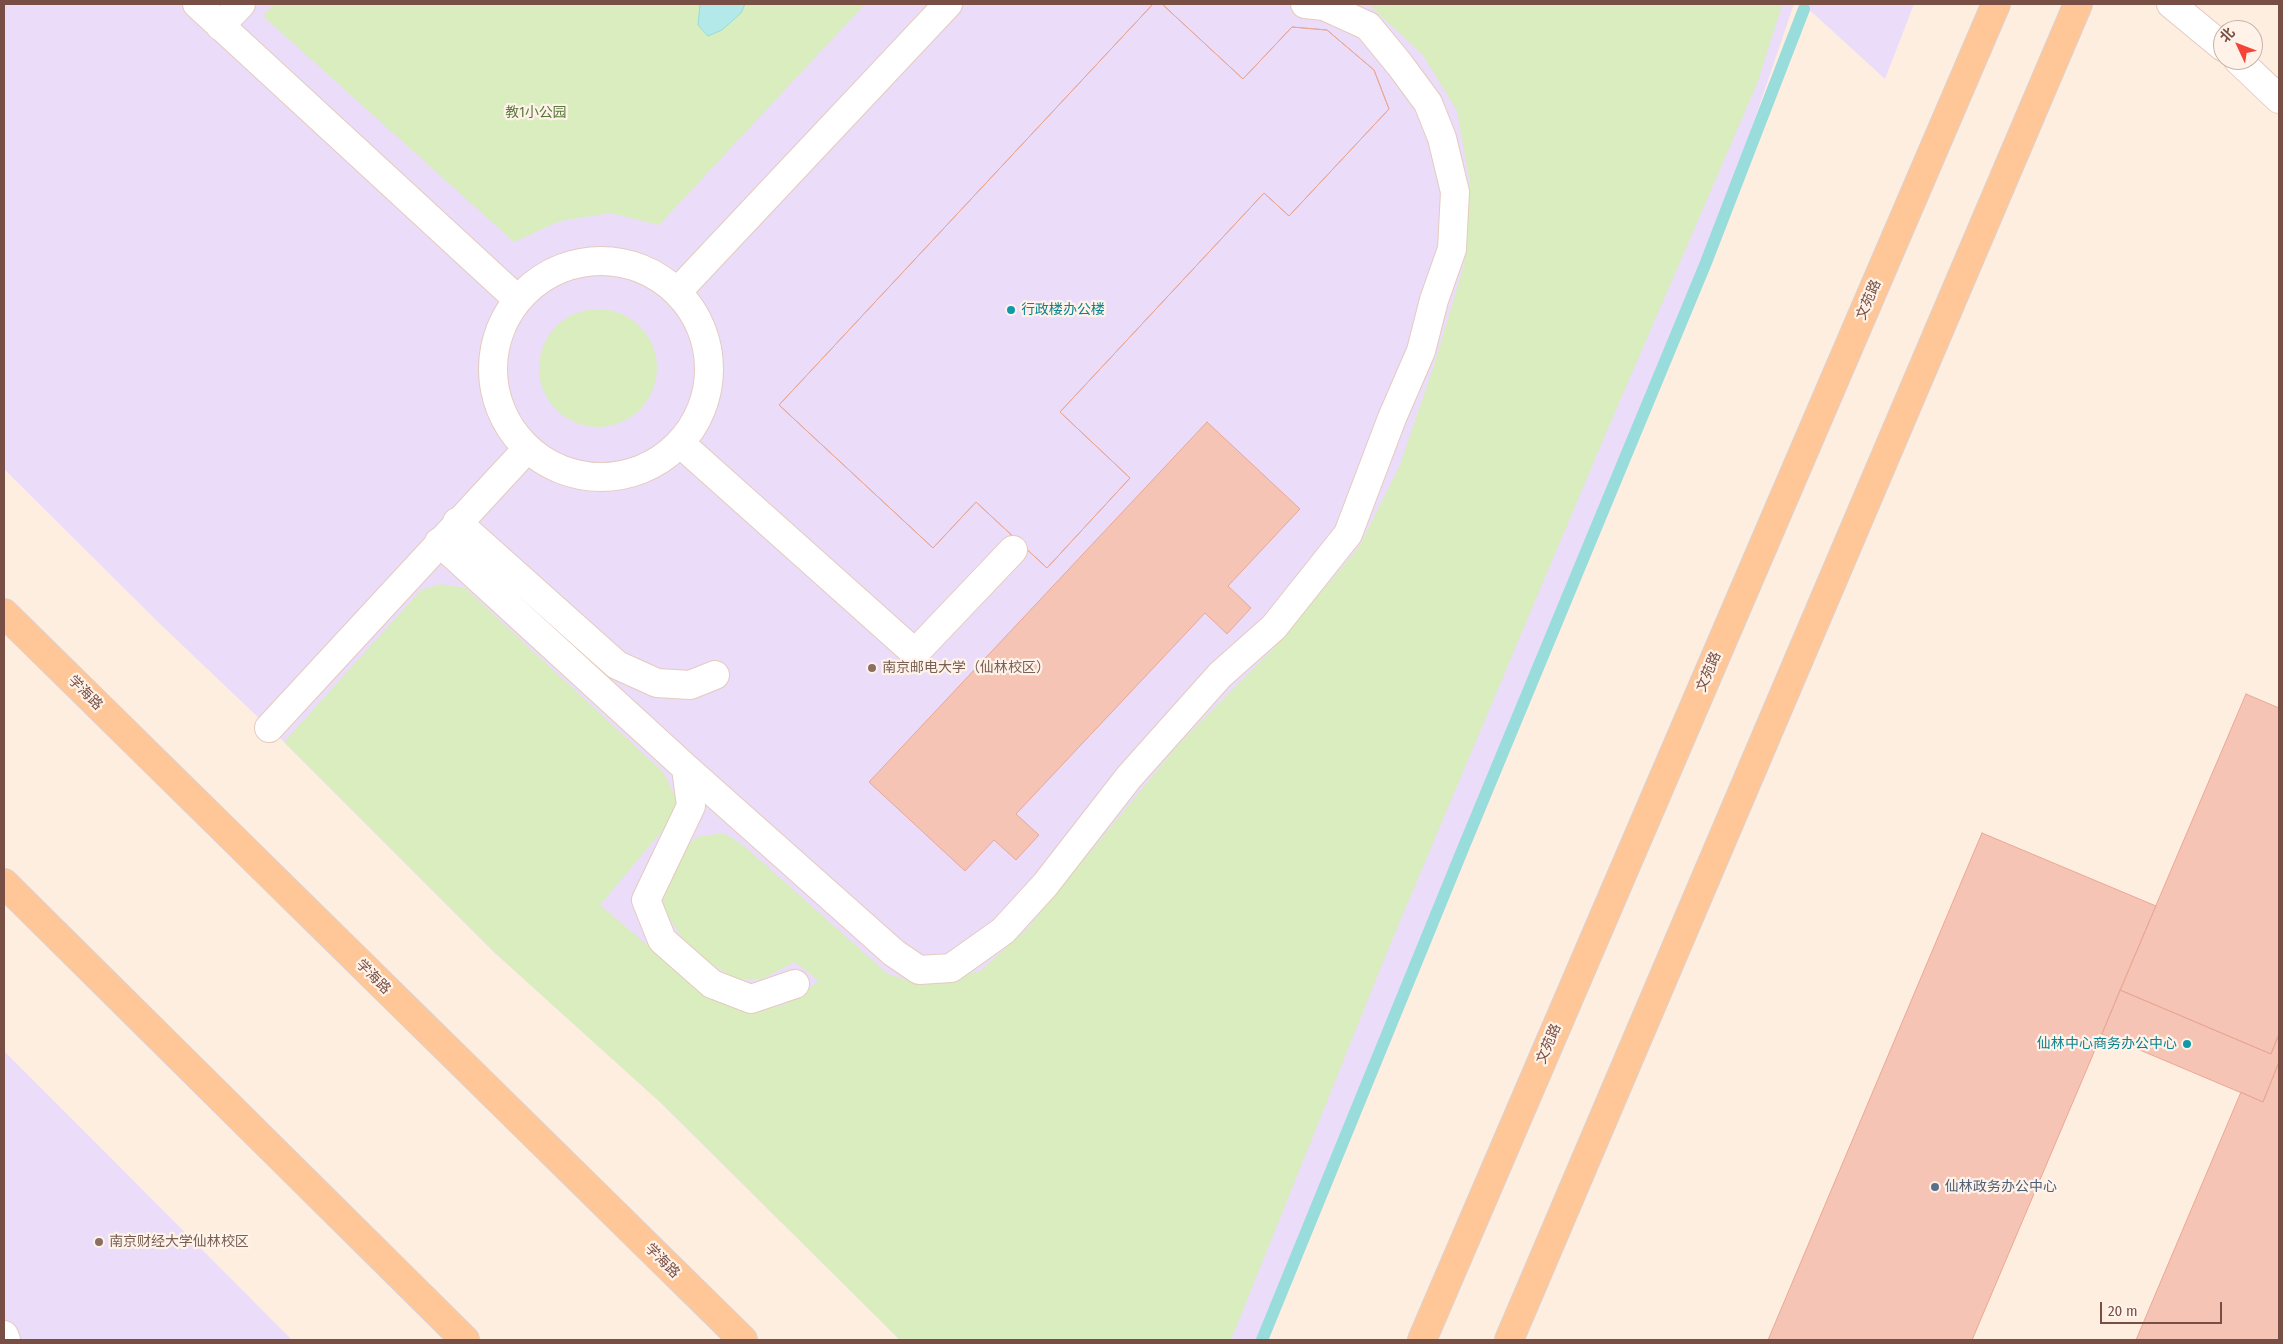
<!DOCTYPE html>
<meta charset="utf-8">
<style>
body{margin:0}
#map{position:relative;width:2283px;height:1344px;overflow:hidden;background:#feeee0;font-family:"Fira Sans Condensed","Noto Sans SC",sans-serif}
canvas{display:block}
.frame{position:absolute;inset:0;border:5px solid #784f45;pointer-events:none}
.north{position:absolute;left:2213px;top:20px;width:50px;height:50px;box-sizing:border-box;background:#fff3e9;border:1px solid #c9b1a7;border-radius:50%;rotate:313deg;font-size:14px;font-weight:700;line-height:20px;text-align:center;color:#784f45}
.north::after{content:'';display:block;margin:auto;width:18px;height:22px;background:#f44439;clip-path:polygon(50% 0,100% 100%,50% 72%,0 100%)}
.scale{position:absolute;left:2100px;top:1302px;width:122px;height:22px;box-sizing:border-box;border:2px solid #784f45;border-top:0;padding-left:6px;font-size:15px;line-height:18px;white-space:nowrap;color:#784f45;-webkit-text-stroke:4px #fff3e9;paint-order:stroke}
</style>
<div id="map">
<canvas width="2283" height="1344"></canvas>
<div class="frame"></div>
<div class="north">北</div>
<div class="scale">20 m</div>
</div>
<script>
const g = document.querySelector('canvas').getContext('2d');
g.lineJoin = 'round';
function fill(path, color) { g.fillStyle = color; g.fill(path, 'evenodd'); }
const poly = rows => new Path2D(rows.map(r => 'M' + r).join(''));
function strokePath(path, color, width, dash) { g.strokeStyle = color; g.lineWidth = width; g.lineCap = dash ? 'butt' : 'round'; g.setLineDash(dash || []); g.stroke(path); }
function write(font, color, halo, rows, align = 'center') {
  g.font = font + ' "Fira Sans Condensed","Noto Sans SC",sans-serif'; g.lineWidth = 4.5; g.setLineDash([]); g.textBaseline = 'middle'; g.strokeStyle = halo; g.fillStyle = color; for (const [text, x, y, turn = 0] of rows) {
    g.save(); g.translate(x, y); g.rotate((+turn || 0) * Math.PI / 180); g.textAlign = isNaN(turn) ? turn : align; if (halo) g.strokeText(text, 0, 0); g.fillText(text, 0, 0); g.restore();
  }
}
fill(poly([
 [4,4,1794,4,1705,265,1256,1340,900,1340,661,1103,495,953,284,742,160,624,4,469],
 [1803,4,1914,4,1885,79],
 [4,1051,97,1144,292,1340,4,1340]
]), '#ebddfa');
fill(poly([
 [274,4,865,4,659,225,611,213,560,221,514,242,263,16],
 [1368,4,1782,5,1757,84,1606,433,1390,945,1231,1340,900,1340,661,1103,495,953,284,742,421,590,441,584,465,588,664,773,678,803,667,825,600,905,710,998,748,1012,784,1005,819,981,795,962,762,979,736,979,713,965,682,938,663,908,663,888,674,862,696,837,724,833,744,846,888,974,923,985,980,971,1027,929,1178,745,1277,645,1359,547,1400,465,1436,359,1464,265,1470,184,1457,111,1423,55],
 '539 368a59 59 0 1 1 118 0a59 59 0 1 1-118 0Z'
]), '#d9edbe');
const water = poly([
 [700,4,745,4,741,13,722,30,708,36,698,25,700,4]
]);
fill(water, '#b3e9e8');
strokePath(water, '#98dcdb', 1);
strokePath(poly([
 [1262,1340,1462,851,1705,265,1804,9]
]), '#98dcdb', 12);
const building = poly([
 [1153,4,1162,4,1243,79,1292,27,1327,30,1374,70,1389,109,1289,216,1264,193,1060,412,1130,478,1047,568,976,502,933,548,779,405,1153,4],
 [1153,4,1162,4,1243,79,1292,27,1327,30,1374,70,1389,109,1289,216,1264,193,1060,412,1130,478,1047,568,976,502,933,548,779,405,1153,4],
 [1207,422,1300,509,1228,586,1251,608,1227,634,1205,613,1016,814,1039,835,1016,860,994,840,965,871,869,782,1207,422],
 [2246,694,2279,708,2279,1034,2271,1054,2120,990,2246,694],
 [1982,833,2156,906,1972,1340,1768,1340,1982,833],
 [2120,990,2271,1054,2279,1034,2279,1062,2263,1102,2102,1034,2120,990],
 [2279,1062,2279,1340,2136,1340,2241,1092,2263,1102,2279,1062]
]);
fill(building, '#f6c4b5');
strokePath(building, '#eaa794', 1);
const minor = poly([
 [197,4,516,298],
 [2171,4,2223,47],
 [220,26,241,4],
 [2238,60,2279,99],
 '493 369a108 108 0 1 1 216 0a108 108 0 1 1-216 0Z',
 [679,290,948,4],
 [681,444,915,653,1013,550],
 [457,522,617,665,657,683,690,685,715,675],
 [439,542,686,768,894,953,919,970,951,968,1003,931,1045,885,1129,777,1220,675,1274,627,1348,534,1392,418,1421,351,1434,300,1452,249,1455,192,1442,138,1428,103,1400,65,1368,26,1324,6,1305,4],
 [269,728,526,450],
 [686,768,691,806,646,900,662,940,712,984,751,999,795,984],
 [4,1335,6,1340]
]);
const major = poly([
 [4,613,743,1340],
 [4,883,465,1340],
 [1422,1340,1996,4],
 [1509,1340,2078,4]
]);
strokePath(minor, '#e5cabe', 30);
strokePath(major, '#dcd1cf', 30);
strokePath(minor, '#fff', 28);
strokePath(major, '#ffc797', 28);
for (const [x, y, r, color] of [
 [1011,310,5,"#0f9aa8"],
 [872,668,5,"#8d6e63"],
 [2187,1044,5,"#0f9aa8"],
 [1935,1187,5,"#5c6f8a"],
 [99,1242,5,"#8d6e63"]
]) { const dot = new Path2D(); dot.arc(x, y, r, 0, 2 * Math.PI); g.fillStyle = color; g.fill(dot); strokePath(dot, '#fff3e9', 2); }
write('14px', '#57793a', '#fff3e9', [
 ["教1小公园",536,113]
]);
write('14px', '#784f45', '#fff3e9', [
 ["文苑路",1869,300,-67],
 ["文苑路",1709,672,-67],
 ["学海路",85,693,45],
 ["学海路",373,977,45],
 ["文苑路",1549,1044,-67],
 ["学海路",662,1261,45]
]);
write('14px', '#0d838f', '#fff3e9', [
 ["行政楼办公楼",1021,310],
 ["仙林中心商务办公中心",2177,1044,"right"]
], 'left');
write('14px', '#785e54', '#fff3e9', [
 ["南京邮电大学（仙林校区）",882,668],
 ["南京财经大学仙林校区",109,1242]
], 'left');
write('14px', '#4e5e75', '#fff3e9', [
 ["仙林政务办公中心",1945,1187]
], 'left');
</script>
